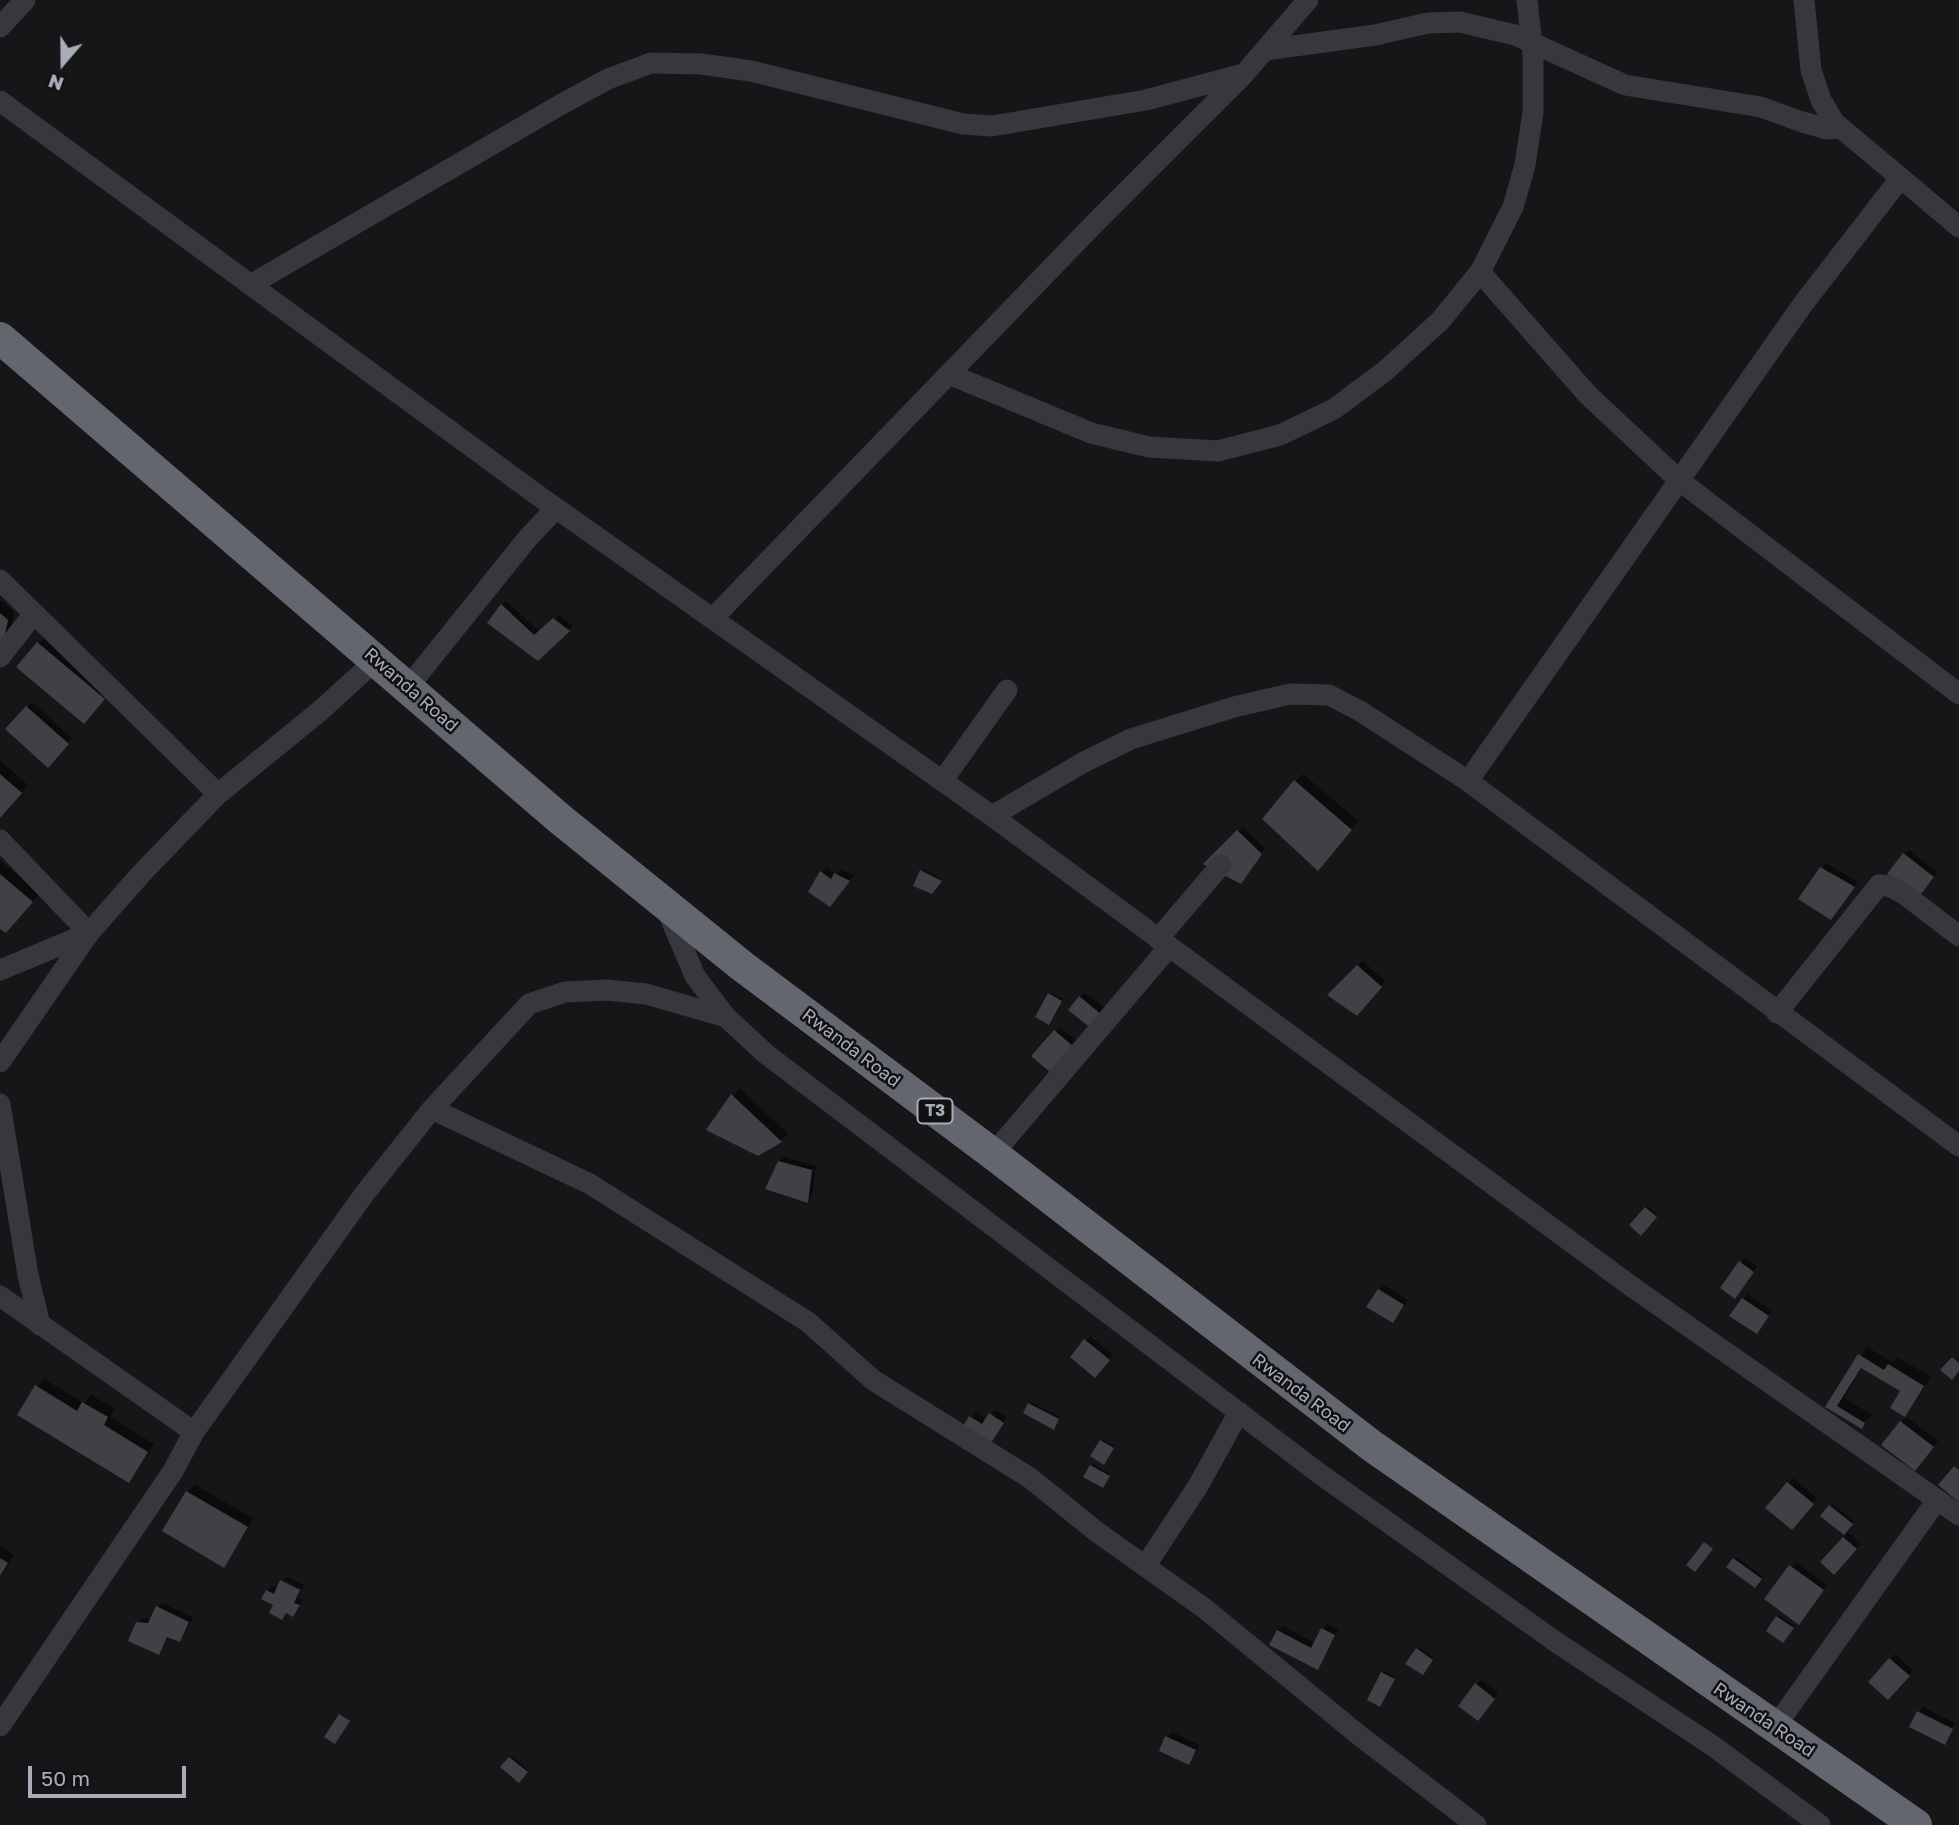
<!DOCTYPE html>
<style>
body{margin:0}
#map{position:relative;width:1959px;height:1825px;overflow:hidden;background:#161618;font-family:"Golos Text",sans-serif}
canvas{display:block}
.north{position:absolute;left:28px;top:28px;width:70px;height:70px;-webkit-text-stroke:5px #111113;paint-order:stroke;rotate:200deg;font-size:19px;font-weight:700;line-height:28px;text-align:center;color:#a8adb8}
.north::after{content:'';display:block;margin:auto;width:24px;height:32px;background:#a8adb8;clip-path:polygon(50% 0,100% 100%,50% 72%,0 100%)}
.scale{position:absolute;left:28px;top:1766px;width:158px;height:32px;box-sizing:border-box;border:4px solid #a8adb8;border-top:0;padding-left:9px;font-size:21px;line-height:24px;white-space:nowrap;color:#a8adb8;-webkit-text-stroke:5px #111113;paint-order:stroke}
</style>
<div id="map">
<canvas width="1959" height="1825"></canvas>
<div class="north">N</div>
<div class="scale">50 m</div>
</div>
<script>
const g = document.querySelector('canvas').getContext('2d');
g.lineJoin = 'round';
function fill(path, color) { g.fillStyle = color; g.fill(path, 'evenodd'); }
const poly = rows => new Path2D(rows.map(r => 'M' + r).join(''));
function strokePath(path, color, width, dash) { g.strokeStyle = color; g.lineWidth = width; g.lineCap = dash ? 'butt' : 'round'; g.setLineDash(dash || []); g.stroke(path); }
function write(font, color, halo, rows, align = 'center') {
  g.font = font + ' "Golos Text",sans-serif'; g.lineWidth = 5; g.setLineDash([]); g.textBaseline = 'middle'; g.strokeStyle = halo; g.fillStyle = color; for (const [text, x, y, turn = 0] of rows) {
    g.save(); g.translate(x, y); g.rotate((+turn || 0) * Math.PI / 180); g.textAlign = isNaN(turn) ? turn : align; if (halo) g.strokeText(text, 0, 0); g.fillText(text, 0, 0); g.restore();
  }
}
fill(poly([
 [0,600,14,612,11,629,0,638],
 [506,601,540,632,559,615,573,626,538,659,502,605],
 [46,636,111,691,92,714,39,643],
 [32,702,72,738,48,765,7,729],
 [0,760,28,785,0,816],
 [1303,774,1358,821,1318,869,1296,781],
 [1243,827,1265,848,1241,882,1206,864],
 [1909,850,1938,872,1923,891,1904,854],
 [0,860,39,894,13,924,0,926],
 [1826,863,1858,882,1835,913,1801,898],
 [826,867,836,874,840,870,854,875,834,900,810,891],
 [924,869,942,879,931,892,915,885],
 [1363,961,1385,981,1362,1009,1330,994],
 [1051,993,1063,999,1051,1021,1049,994],
 [1085,993,1106,1009,1096,1021,1080,997],
 [1060,1027,1077,1041,1050,1070,1034,1056],
 [740,1088,788,1134,780,1141,708,1129],
 [784,1157,816,1166,812,1196,807,1201,779,1162],
 [1648,1206,1657,1214,1641,1233,1631,1225],
 [1745,1258,1757,1266,1740,1292,1740,1263],
 [1384,1285,1408,1300,1393,1321,1379,1290],
 [1748,1294,1772,1311,1761,1327,1743,1299],
 [1090,1336,1113,1355,1100,1371,1072,1356],
 [1867,1347,1892,1362,1897,1357,1931,1377,1904,1415,1902,1391,1863,1367,1844,1398,1872,1415,1861,1427,1827,1407],
 [44,1379,84,1403,91,1395,115,1409,110,1417,154,1444,129,1481,37,1387],
 [1031,1402,1060,1417,1055,1426,1029,1404],
 [995,1410,1007,1417,991,1441,965,1426,976,1412,987,1420],
 [1906,1417,1938,1441,1919,1464,1884,1445],
 [1103,1439,1114,1446,1106,1461,1101,1441],
 [1093,1464,1110,1474,1105,1484,1091,1466],
 [1793,1478,1817,1498,1797,1523,1768,1508],
 [195,1485,254,1519,224,1565,187,1492],
 [1832,1504,1854,1521,1844,1533,1822,1516],
 [1848,1533,1861,1544,1839,1568,1822,1562],
 [0,1546,14,1555,0,1578],
 [1737,1557,1763,1577,1755,1586,1729,1567],
 [1796,1562,1827,1585,1803,1618,1767,1599],
 [287,1577,304,1585,302,1589,283,1580],
 [281,1583,300,1592,297,1598,303,1600,293,1615,287,1612,282,1617,267,1591,272,1586,278,1589],
 [162,1603,193,1617,184,1636,179,1640,169,1636,159,1653,137,1623,142,1618,152,1618],
 [1779,1615,1794,1626,1785,1639,1777,1617],
 [1327,1624,1339,1630,1317,1668,1278,1631,1283,1626,1315,1643],
 [1419,1648,1433,1657,1424,1671,1417,1649],
 [1895,1654,1913,1670,1888,1698,1890,1659],
 [1385,1671,1395,1677,1382,1703,1383,1673],
 [1481,1680,1498,1693,1482,1714,1476,1685],
 [1923,1707,1955,1723,1945,1743,1919,1712],
 [1172,1732,1200,1745,1189,1763,1167,1737],
 [512,1756,528,1770,519,1781,502,1767]
]), '#0007');
fill(poly([
 [501,604,534,635,553,618,570,631,538,661,487,623],
 [0,613,8,620,4,639,0,640],
 [37,642,105,699,84,724,16,667],
 [26,706,69,744,48,768,5,729],
 [0,774,22,793,0,818],
 [1294,780,1352,830,1318,871,1262,819],
 [1237,830,1262,854,1241,884,1203,864],
 [1903,853,1934,877,1918,898,1887,874],
 [1820,867,1855,887,1831,920,1798,899],
 [920,870,942,881,932,894,913,886],
 [820,871,831,879,834,873,850,881,830,907,808,892],
 [0,874,33,902,6,933,0,929],
 [1357,965,1382,987,1357,1016,1327,995],
 [1048,993,1062,1001,1049,1025,1035,1017],
 [1079,996,1102,1015,1092,1029,1068,1010],
 [1054,1030,1074,1047,1051,1073,1031,1056],
 [731,1094,782,1142,758,1156,706,1130],
 [778,1161,812,1170,808,1203,765,1189],
 [1645,1207,1657,1217,1641,1236,1629,1225],
 [1739,1261,1754,1272,1735,1299,1720,1288],
 [1378,1289,1404,1305,1393,1323,1366,1307],
 [1742,1298,1769,1316,1757,1334,1729,1316],
 [1084,1339,1110,1360,1095,1378,1070,1357],
 [1858,1354,1884,1370,1888,1364,1924,1386,1905,1417,1890,1408,1900,1391,1861,1368,1837,1406,1865,1423,1862,1429,1825,1407],
 [1952,1357,1959,1363,1959,1371,1952,1380,1940,1370],
 [35,1385,77,1411,82,1402,108,1417,104,1425,148,1452,129,1483,17,1415],
 [1028,1403,1059,1419,1054,1430,1023,1413],
 [989,1413,1004,1423,991,1443,963,1426,969,1416,982,1424],
 [1900,1421,1934,1447,1915,1471,1881,1445],
 [1100,1440,1114,1448,1104,1465,1090,1456],
 [1090,1465,1110,1476,1103,1488,1083,1477],
 [1954,1466,1959,1470,1959,1502,1938,1485],
 [1787,1482,1814,1504,1792,1530,1765,1508],
 [186,1491,248,1527,224,1568,162,1531],
 [1829,1505,1853,1524,1844,1535,1820,1516],
 [1843,1537,1857,1549,1834,1575,1820,1562],
 [1704,1542,1713,1549,1695,1572,1686,1565],
 [0,1558,8,1563,0,1576],
 [1733,1558,1762,1579,1755,1588,1726,1567],
 [1789,1565,1824,1590,1799,1625,1764,1599],
 [280,1580,300,1590,294,1603,300,1605,293,1617,286,1613,282,1620,269,1613,273,1605,261,1599,266,1590,274,1594],
 [156,1606,189,1622,180,1642,167,1637,159,1655,128,1641,136,1622,148,1623],
 [1776,1616,1794,1628,1783,1643,1766,1631],
 [1321,1628,1335,1635,1318,1670,1269,1645,1277,1630,1311,1648],
 [1416,1648,1433,1660,1423,1675,1405,1664],
 [1889,1658,1910,1676,1888,1700,1868,1682],
 [1381,1672,1395,1679,1380,1707,1367,1700],
 [1475,1683,1495,1699,1478,1721,1458,1706],
 [1917,1711,1953,1729,1945,1745,1909,1727],
 [339,1714,350,1721,335,1744,324,1737],
 [1165,1736,1196,1750,1189,1765,1159,1751],
 [509,1757,528,1772,519,1783,500,1767]
]), '#404145');
strokePath(poly([
 [1804,0,1811,70,1821,100,1834,122,1959,227],
 [0,27,25,0],
 [1265,50,1375,35,1428,23,1460,22,1515,35,1625,85,1761,107,1802,122,1828,129,1840,128],
 [0,101,536,494,992,816,1635,1289,1959,1515],
 [1480,272,1588,395,1680,481,1959,694],
 [250,285,560,105,608,79,651,63,701,64,751,71,963,124,992,126,1146,100,1244,74],
 [949,374,1091,433,1149,447,1218,451,1280,435,1334,409,1385,371,1440,321,1480,272,1513,207,1525,165,1533,112,1533,55,1527,0],
 [0,580,218,794],
 [713,618,1094,224,1244,74,1308,0],
 [0,657,33,615],
 [408,687,527,539,556,508],
 [943,780,1007,690],
 [1468,781,1803,304,1899,180],
 [992,816,1084,762,1131,739,1234,707,1290,694,1329,695,1360,711,1468,781,1959,1146],
 [0,840,89,933,0,970],
 [666,908,695,976,726,1017,766,1054,1320,1474,1556,1642,1713,1746,1820,1825],
 [1158,939,1221,865],
 [1777,1013,1879,885,1889,886,1904,894,1959,936],
 [0,1062,89,933,141,874,218,794,320,711,376,660],
 [0,1104,28,1275,40,1325],
 [432,1109,590,1184,808,1322,873,1380,1030,1478,1097,1532,1204,1608,1360,1736,1476,1825],
 [993,1154,1169,947],
 [0,1296,194,1432],
 [1146,1565,1198,1486,1239,1412],
 [0,1726,173,1471,194,1432,365,1193,432,1109,529,1004,565,992,607,990,646,994,726,1017],
 [1775,1727,1937,1500]
]), '#37383d', 21);
strokePath(poly([
 [0,338,560,819,742,966,993,1154,1372,1446,1916,1825]
]), '#63666e', 32);
for (const [x, y, w] of [
 [935,1111,35]
]) { const box = new Path2D(); box.roundRect(x - w / 2, y - 12.5, w, 25, 5); g.fillStyle = '#111113'; g.fill(box); strokePath(box, '#a8adb8', 2); }
write('bold 16px', '#a8adb8', null, [
 ["T3",935,1111]
]);
write('18px', '#a8adb8', '#111113', [
 ["Rwanda Road",411,690,41],
 ["Rwanda Road",851,1048,37],
 ["Rwanda Road",1301,1393,37],
 ["Rwanda Road",1764,1720,34]
]);
</script>
